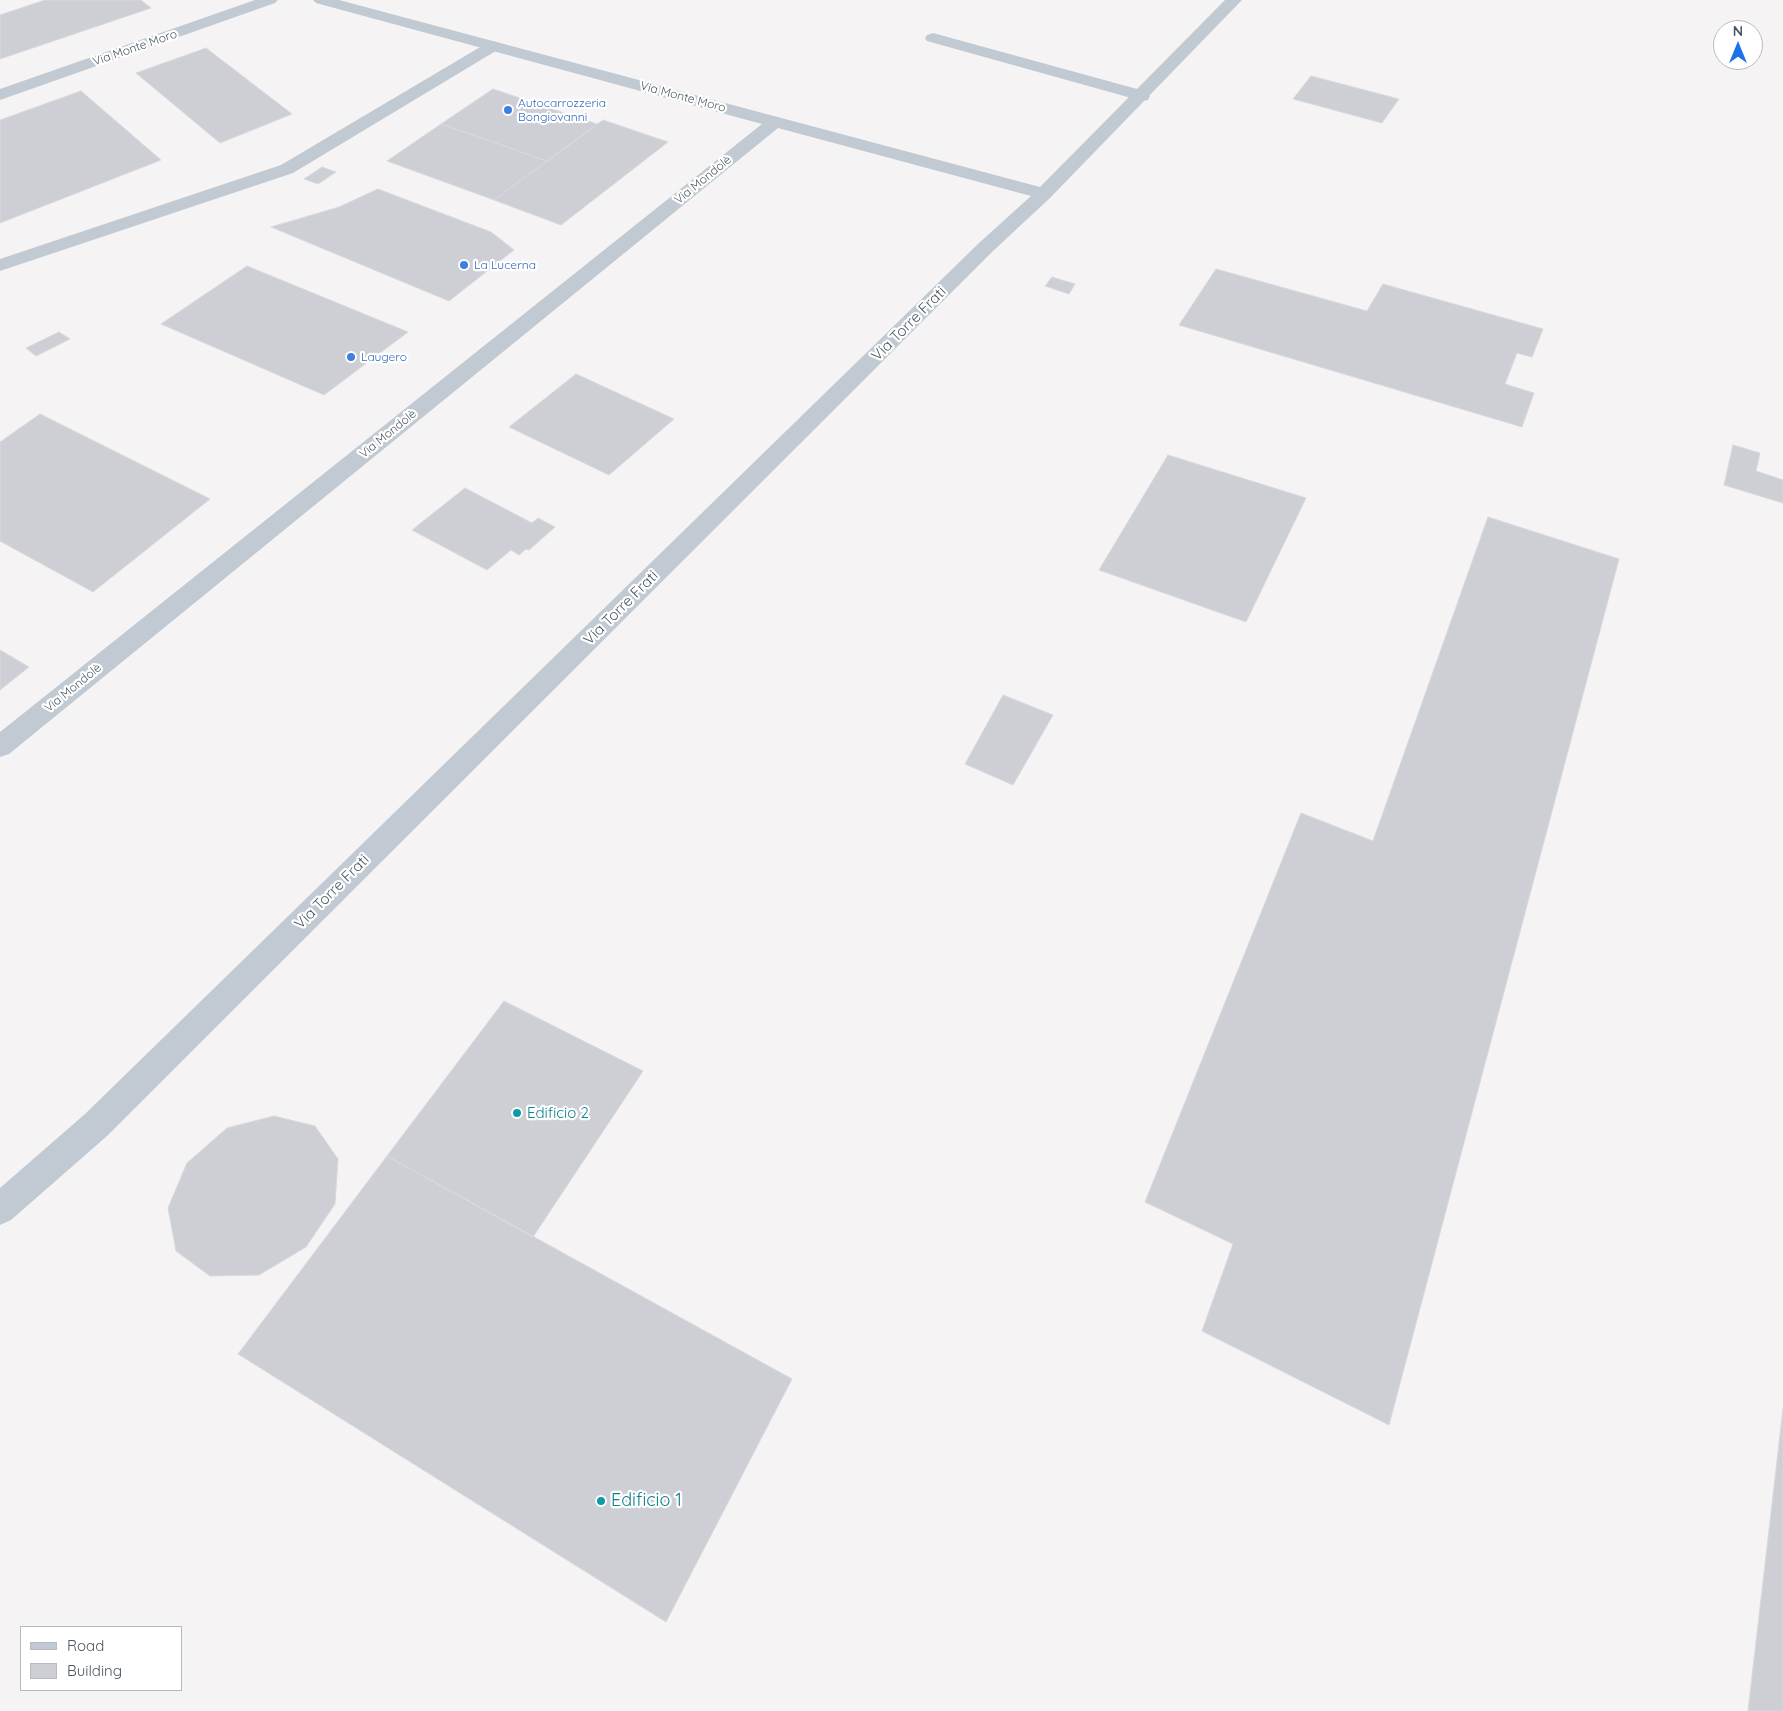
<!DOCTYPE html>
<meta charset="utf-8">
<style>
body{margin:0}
#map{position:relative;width:1783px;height:1711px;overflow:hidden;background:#f5f3f3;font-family:Quicksand,sans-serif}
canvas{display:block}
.legend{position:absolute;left:20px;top:1626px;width:162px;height:65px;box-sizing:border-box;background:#fff;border:1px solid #b7bbc0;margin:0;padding:6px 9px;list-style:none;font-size:15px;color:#4a5661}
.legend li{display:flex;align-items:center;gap:10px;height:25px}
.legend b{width:25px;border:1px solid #b7bbc0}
.north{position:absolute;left:1713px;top:20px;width:50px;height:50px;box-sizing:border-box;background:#fff;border:1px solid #b7bbc0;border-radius:50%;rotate:0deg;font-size:14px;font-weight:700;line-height:20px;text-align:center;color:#4a5661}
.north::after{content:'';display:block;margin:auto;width:18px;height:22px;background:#1a73e8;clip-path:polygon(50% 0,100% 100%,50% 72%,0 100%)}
</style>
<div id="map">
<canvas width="1783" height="1711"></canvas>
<ul class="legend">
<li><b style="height:6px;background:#c1cad2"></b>Road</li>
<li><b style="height:14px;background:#cdcfd5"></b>Building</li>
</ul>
<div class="north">N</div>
</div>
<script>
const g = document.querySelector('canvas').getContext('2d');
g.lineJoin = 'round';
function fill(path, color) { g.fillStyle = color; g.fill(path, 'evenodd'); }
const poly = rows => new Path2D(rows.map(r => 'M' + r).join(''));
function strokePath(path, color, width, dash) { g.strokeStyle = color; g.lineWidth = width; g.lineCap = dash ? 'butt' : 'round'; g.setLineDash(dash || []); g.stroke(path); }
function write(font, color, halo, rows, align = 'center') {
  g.font = font + ' Quicksand,sans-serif'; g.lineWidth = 4.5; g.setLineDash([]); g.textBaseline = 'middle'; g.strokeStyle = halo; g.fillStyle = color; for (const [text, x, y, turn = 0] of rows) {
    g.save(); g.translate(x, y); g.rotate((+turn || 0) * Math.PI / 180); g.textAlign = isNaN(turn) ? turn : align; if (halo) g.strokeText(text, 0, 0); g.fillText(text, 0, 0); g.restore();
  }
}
const building = poly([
 [45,0,141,0,151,8,0,59,0,15,45,0],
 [206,48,292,114,220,143,136,73,206,48],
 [1311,76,1399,99,1382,123,1293,99,1311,76],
 [493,89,549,108,597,124,547,161,441,124,493,89],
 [81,91,161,160,0,223,0,120,81,91],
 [603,120,668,142,561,225,494,200,603,120],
 [441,124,547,161,494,200,387,161,441,124],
 [322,167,336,172,318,184,304,179,322,167],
 [378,189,491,232,514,250,449,301,271,227,339,207,378,189],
 [247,266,408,332,324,395,161,324,247,266],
 [1216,269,1367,311,1383,284,1543,329,1532,357,1517,353,1505,384,1534,393,1522,427,1179,325,1216,269],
 [1052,277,1075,284,1069,294,1045,286,1052,277],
 [59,332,70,339,36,356,26,348,59,332],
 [576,374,674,419,609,475,509,427,576,374],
 [40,414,210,499,93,592,0,541,0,442,40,414],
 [1733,445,1760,453,1756,471,1783,480,1783,503,1724,485,1733,445],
 [1168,455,1306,498,1246,622,1099,570,1168,455],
 [465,488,532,523,538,518,555,527,529,550,526,549,519,555,511,550,487,570,412,530,465,488],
 [1488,517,1619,559,1389,1425,1202,1331,1233,1244,1145,1202,1301,813,1373,841,1488,517],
 [0,650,29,667,0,690,0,650],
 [1003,695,1053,715,1013,785,965,764,1003,695],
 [504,1001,643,1071,533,1237,387,1156,504,1001],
 [274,1116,315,1126,338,1159,335,1204,306,1247,259,1275,210,1276,176,1251,168,1208,187,1163,227,1128,274,1116],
 [387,1156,792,1379,666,1622,238,1354,387,1156],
 [1783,1409,1783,1711,1748,1711,1783,1409]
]);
fill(building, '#cdcfd5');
strokePath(building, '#d7d9de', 1);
fill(poly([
 [933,33,1148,92,1150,96,1148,100,1142,101,927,41,925,38,927,35,933,33],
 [493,41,499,43,501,46,499,49,293,173,0,271,0,259,281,165,487,43,493,41]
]), '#c1cad2');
fill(poly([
 [255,0,278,0,275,3,0,100,0,89,255,0],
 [313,0,339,0,1040,187,1225,0,1242,0,1050,198,993,251,107,1136,11,1220,0,1225,0,1188,85,1114,979,243,1031,196,778,128,9,754,0,757,0,732,762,124,316,3,313,0]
]), '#c1cad2');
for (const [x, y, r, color] of [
 [508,110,5,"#3f7fe0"],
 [464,265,5,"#3f7fe0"],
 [351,357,5,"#3f7fe0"],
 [517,1113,5,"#0f9aa8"],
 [601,1501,5,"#0f9aa8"]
]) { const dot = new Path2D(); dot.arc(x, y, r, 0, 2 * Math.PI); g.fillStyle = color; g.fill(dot); strokePath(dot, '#fff', 2); }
write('12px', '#4a5661', '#fff', [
 ["Via Monte Moro",135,48,-19],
 ["Via Monte Moro",683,97,15],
 ["Via Mondolè",703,180,-39],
 ["Via Mondolè",388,434,-39],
 ["Via Mondolè",73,688,-39]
]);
write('12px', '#366cbe', '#fff', [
 ["Autocarrozzeria",518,103],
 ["Bongiovanni",518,117],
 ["La Lucerna",474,265],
 ["Laugero",361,357]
], 'left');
write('15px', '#4a5661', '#fff', [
 ["Via Torre Frati",909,324,-45],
 ["Via Torre Frati",621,608,-45],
 ["Via Torre Frati",332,892,-45]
]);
write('15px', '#0d838f', '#fff', [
 ["Edificio 2",527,1113]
], 'left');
write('18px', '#0d838f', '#fff', [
 ["Edificio 1",611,1501]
], 'left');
</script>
